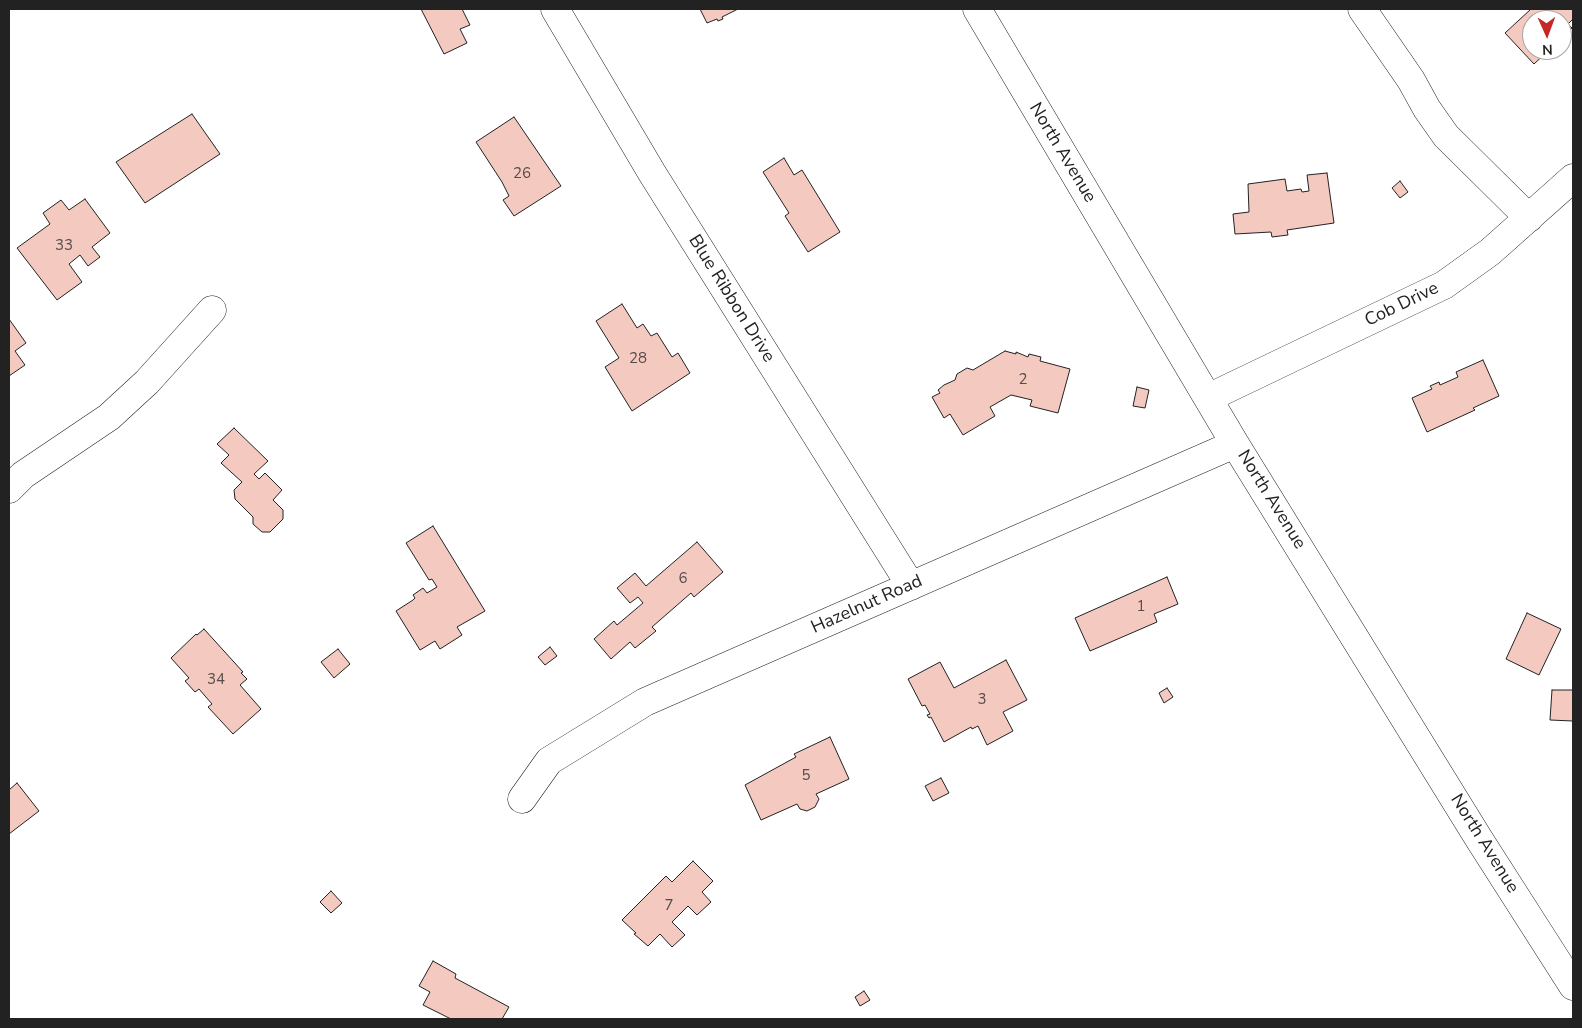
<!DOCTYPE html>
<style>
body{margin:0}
#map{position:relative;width:1582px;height:1028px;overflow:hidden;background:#fff;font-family:"Nunito Sans",sans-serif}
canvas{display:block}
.frame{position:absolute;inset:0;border:10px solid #222;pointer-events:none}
.north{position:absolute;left:1522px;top:10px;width:50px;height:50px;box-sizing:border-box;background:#fff;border:1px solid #a7a7a7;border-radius:50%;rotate:178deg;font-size:14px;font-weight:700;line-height:20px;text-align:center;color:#222}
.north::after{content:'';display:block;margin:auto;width:18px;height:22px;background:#c62828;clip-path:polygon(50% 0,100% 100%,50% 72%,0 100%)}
</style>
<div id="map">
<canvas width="1582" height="1028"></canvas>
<div class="frame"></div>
<div class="north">N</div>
</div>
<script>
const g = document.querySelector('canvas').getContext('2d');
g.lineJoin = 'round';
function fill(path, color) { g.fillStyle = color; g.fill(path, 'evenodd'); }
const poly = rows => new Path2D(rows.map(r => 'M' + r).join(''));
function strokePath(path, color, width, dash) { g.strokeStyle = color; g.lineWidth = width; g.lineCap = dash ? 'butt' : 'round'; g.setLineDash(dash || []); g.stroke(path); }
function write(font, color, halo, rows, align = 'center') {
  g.font = font + ' "Nunito Sans",sans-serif'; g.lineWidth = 4; g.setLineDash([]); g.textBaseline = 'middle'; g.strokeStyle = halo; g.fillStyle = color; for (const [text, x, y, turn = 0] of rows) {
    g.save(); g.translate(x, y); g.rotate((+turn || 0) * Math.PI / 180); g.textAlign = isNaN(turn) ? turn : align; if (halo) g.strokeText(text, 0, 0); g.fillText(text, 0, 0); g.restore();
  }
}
const building = poly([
 [421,9,462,9,470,25,460,29,467,43,444,54,421,9],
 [700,9,738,9,722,17,723,19,718,21,717,19,707,23,700,9],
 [1531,9,1573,9,1573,19,1568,24,1572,28,1562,38,1562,20,1532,20,1532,50,1549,50,1534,64,1505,33,1531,9],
 [192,114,220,154,145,203,116,162,192,114],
 [514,117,561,186,514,216,503,200,509,196,502,182,476,142,514,117],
 [784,158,794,175,802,170,840,232,808,252,785,216,789,213,763,172,784,158],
 [1327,173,1334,223,1287,230,1288,235,1272,237,1271,232,1235,234,1233,214,1249,212,1248,184,1285,179,1287,191,1301,189,1302,192,1309,191,1307,175,1327,173],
 [1400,181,1408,192,1400,198,1392,188,1400,181],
 [85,199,110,233,92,247,100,257,88,266,80,255,69,264,82,282,57,300,17,248,50,224,43,213,61,200,69,210,85,199],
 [622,304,637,328,643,324,651,336,657,333,672,357,678,353,690,373,632,411,605,367,619,358,596,321,622,304],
 [9,319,26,343,15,351,25,365,9,376,9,319],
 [1005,351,1016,354,1016,352,1028,357,1029,354,1041,357,1040,361,1070,369,1058,413,1030,406,1032,400,1011,395,990,407,995,416,963,435,950,414,944,418,932,397,940,393,938,390,944,385,955,380,957,374,967,368,973,370,1005,351],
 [1483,360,1499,396,1473,408,1475,410,1427,432,1412,398,1432,389,1430,386,1439,382,1440,385,1458,377,1456,372,1483,360],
 [1137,387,1149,390,1145,408,1133,406,1137,387],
 [234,428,268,461,254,474,259,479,265,473,282,490,273,500,283,510,283,519,270,532,262,532,253,524,253,517,235,499,234,490,242,482,221,463,229,455,217,444,234,428],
 [433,526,485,611,457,627,462,635,440,649,435,641,420,650,396,611,413,600,415,598,413,595,423,588,427,593,437,587,432,579,429,580,406,543,433,526],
 [697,542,723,572,694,597,691,593,652,627,656,631,635,648,630,642,611,659,594,639,614,621,617,625,643,603,638,597,630,603,617,588,635,573,646,586,697,542],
 [1167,577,1178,604,1154,614,1157,622,1090,651,1075,618,1167,577],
 [1527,613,1561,629,1539,675,1506,659,1527,613],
 [204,629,243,672,241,673,247,679,240,685,261,709,233,734,208,707,212,704,199,689,195,692,185,681,189,678,171,658,196,634,197,635,204,629],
 [550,647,557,656,545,665,538,657,550,647],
 [338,649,350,664,334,678,321,662,338,649],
 [1006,660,1027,700,1003,712,1013,731,987,745,978,726,972,729,971,727,944,742,931,717,929,718,927,715,930,714,925,705,922,706,908,679,940,662,954,688,1006,660],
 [1167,688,1173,697,1164,703,1159,693,1167,688],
 [1552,690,1573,690,1573,721,1550,720,1552,690],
 [830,737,849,779,816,794,819,799,815,807,807,811,800,809,797,804,761,820,745,785,796,757,794,754,830,737],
 [941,778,949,793,933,801,925,786,941,778],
 [17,783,39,811,9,834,9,790,17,783],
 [693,861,713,881,702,892,711,902,697,915,688,906,672,922,685,935,672,947,660,934,648,946,634,934,636,933,622,920,666,876,672,882,693,861],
 [331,891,342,903,331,913,320,902,331,891],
 [433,961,456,974,455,978,509,1007,502,1019,451,1019,423,1005,430,992,419,986,433,961],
 [864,991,870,1000,860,1006,855,997,864,991]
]);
fill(building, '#f3c9c0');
strokePath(building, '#222', 1);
const minor = poly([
 [555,9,652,173,911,586],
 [977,9,1235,444,1479,839,1573,986],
 [1362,9,1411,80,1427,109,1446,136,1529,218],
 [1208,398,1444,285,1490,252,1573,178],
 [9,489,23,475,109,417,147,382,212,310],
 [522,799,549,761,645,702,1235,444]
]);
strokePath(minor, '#222', 29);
strokePath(minor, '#fff', 28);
write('15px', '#564c4a', null, [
 ["26",522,174],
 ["33",64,246],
 ["28",638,359],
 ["2",1023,380],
 ["6",683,579],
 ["1",1141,607],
 ["34",216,680],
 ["3",982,700],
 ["5",806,776],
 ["7",669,906]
]);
write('18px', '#222', '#fff', [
 ["North Avenue",1062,153,59],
 ["Blue Ribbon Drive",731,299,58],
 ["Cob Drive",1402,305,-26],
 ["North Avenue",1271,500,58],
 ["Hazelnut Road",867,605,-24],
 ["North Avenue",1484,844,58]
]);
</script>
